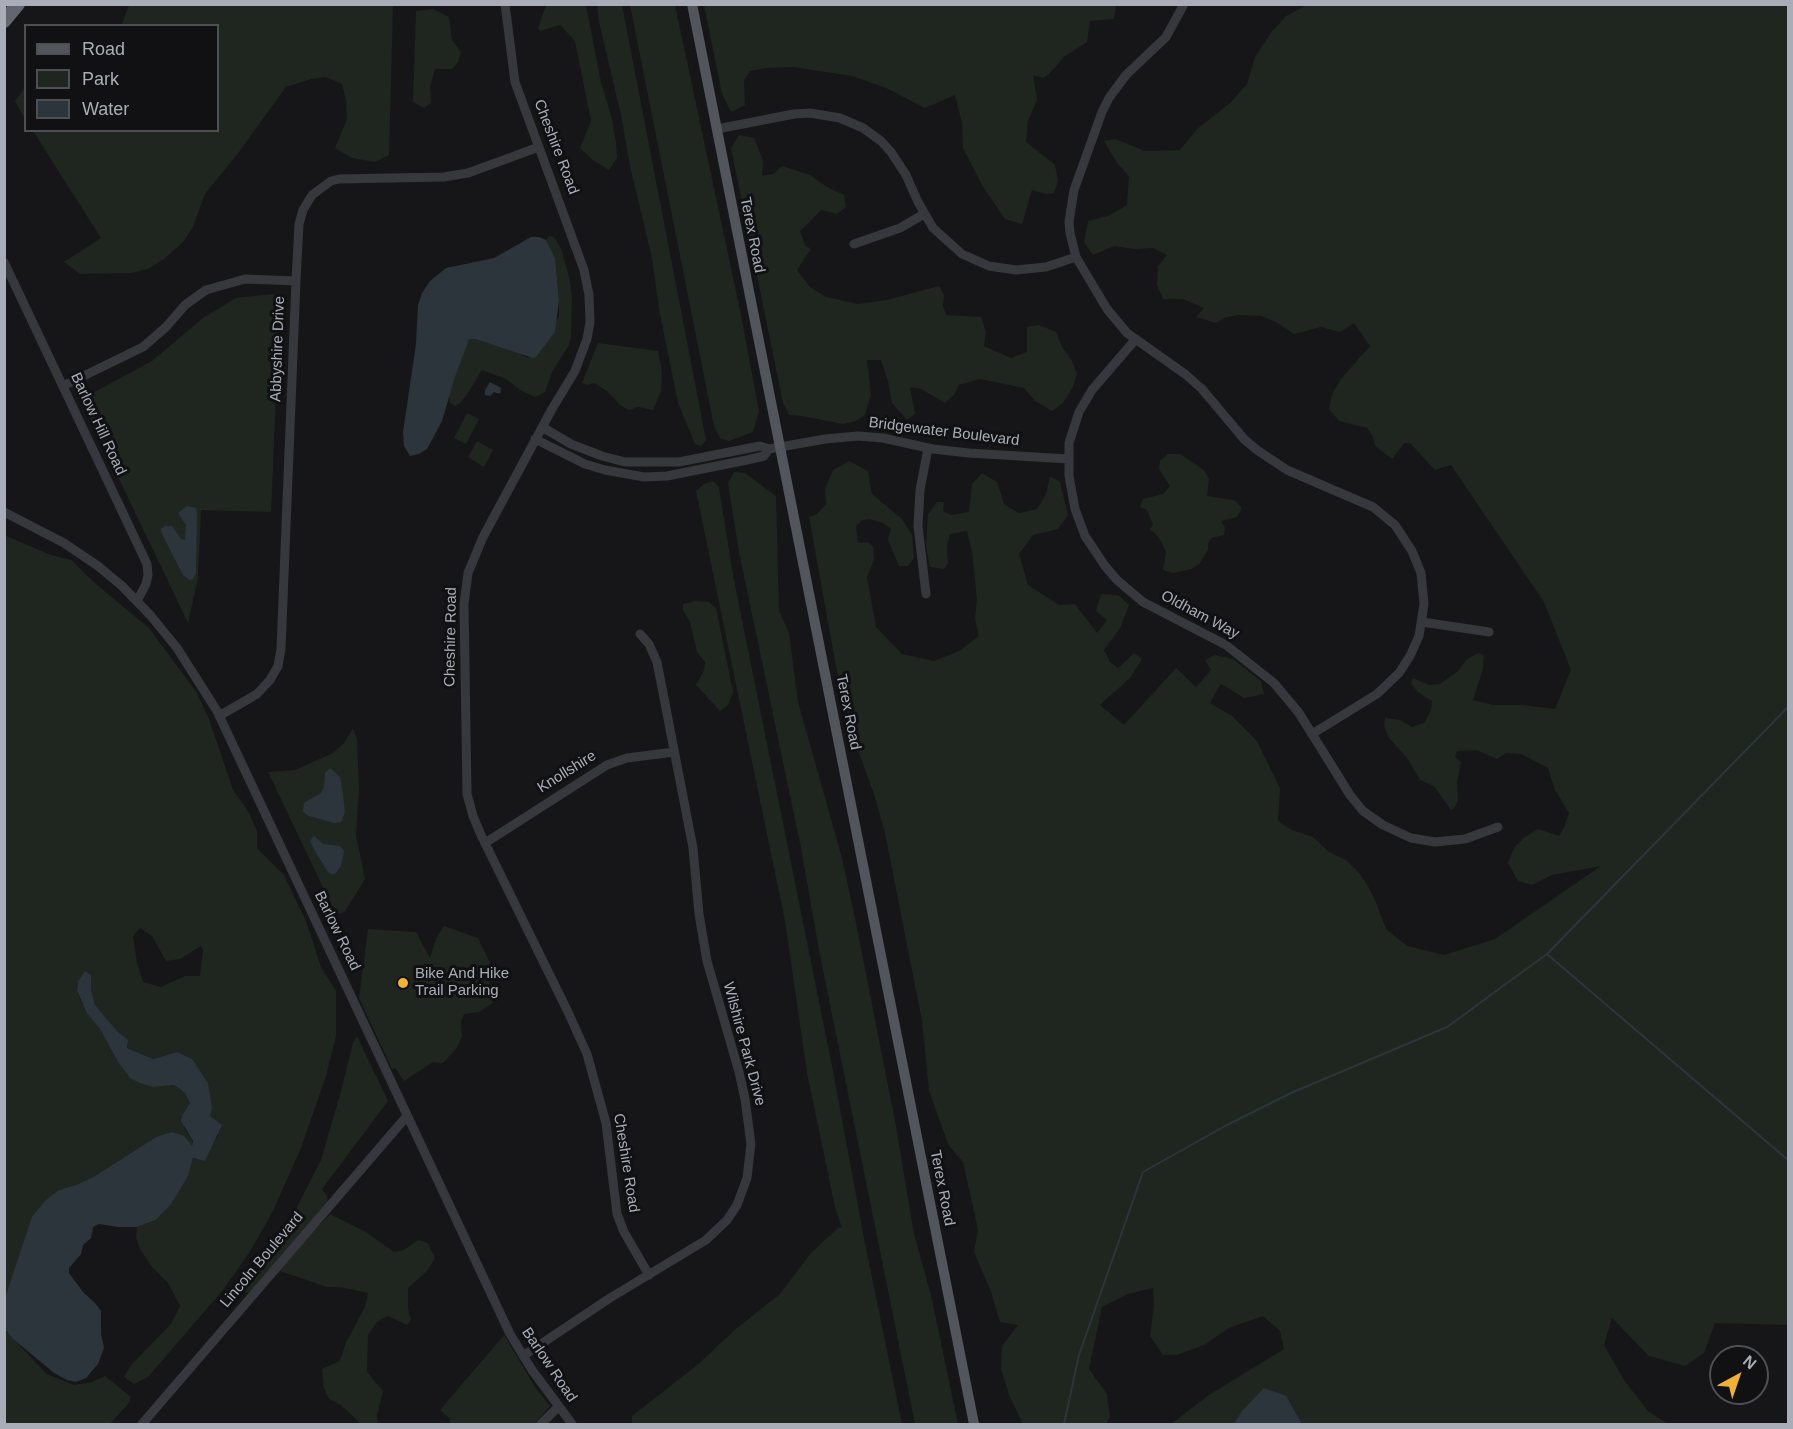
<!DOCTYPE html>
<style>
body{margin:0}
#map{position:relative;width:1793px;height:1429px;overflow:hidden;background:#161618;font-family:Arial,sans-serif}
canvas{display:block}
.frame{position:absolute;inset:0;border:6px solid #a8adb8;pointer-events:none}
.legend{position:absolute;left:24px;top:24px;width:195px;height:108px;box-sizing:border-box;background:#111113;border:2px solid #4d4f55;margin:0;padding:8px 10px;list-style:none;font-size:18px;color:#a8adb8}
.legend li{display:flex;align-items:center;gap:12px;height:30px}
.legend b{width:30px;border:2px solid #4d4f55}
.north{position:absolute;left:1709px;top:1345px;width:60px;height:60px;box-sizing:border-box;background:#111113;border:2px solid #4d4f55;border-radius:50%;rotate:40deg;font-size:16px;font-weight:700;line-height:24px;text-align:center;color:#a8adb8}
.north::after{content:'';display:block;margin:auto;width:21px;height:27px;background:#f2b134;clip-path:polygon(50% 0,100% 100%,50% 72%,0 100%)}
</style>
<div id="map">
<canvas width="1793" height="1429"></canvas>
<div class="frame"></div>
<ul class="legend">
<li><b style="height:8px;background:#53555c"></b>Road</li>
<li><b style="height:16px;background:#1e261f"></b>Park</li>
<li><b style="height:16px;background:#2c353c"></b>Water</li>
</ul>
<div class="north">N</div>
</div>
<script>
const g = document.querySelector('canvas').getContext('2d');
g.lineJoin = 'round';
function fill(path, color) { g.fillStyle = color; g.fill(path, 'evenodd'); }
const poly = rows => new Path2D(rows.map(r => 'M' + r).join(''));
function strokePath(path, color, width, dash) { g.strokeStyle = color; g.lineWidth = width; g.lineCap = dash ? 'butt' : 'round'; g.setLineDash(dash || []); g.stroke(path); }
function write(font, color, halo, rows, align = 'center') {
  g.font = font + ' Arial,sans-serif'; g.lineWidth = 6; g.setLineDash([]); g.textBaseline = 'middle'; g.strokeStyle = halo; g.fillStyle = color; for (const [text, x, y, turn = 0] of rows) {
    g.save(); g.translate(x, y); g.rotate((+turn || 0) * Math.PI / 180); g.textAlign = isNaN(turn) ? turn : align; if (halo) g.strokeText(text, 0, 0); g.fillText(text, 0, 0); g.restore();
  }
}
fill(poly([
 [129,5,393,5,389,155,375,162,352,158,335,148,347,119,346,101,342,84,326,77,311,79,286,87,239,152,205,194,192,229,183,242,164,259,148,269,130,273,80,274,64,262,101,238,33,131,218,130,218,26,117,25,122,24],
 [546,5,586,5,601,82,612,119,616,143,617,158,609,170,593,160,580,148,591,121,575,41,560,25,540,31,538,28],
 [597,5,622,5,706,440,701,446,695,444,678,403,659,309,652,258,630,166,621,115,599,22],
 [630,5,675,5,741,315,759,411,753,432,729,441,720,438,714,426],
 [1116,5,1114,19,1090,21,1087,42,1065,56,1049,74,1043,78,1033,75,1037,100,1028,121,1026,142,1055,165,1058,181,1054,193,1046,194,1032,190,1022,224,1005,219,982,185,963,148,962,123,955,95,925,108,886,88,852,76,793,67,766,68,750,71,744,80,745,105,731,112,722,94,704,5],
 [1307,5,1788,5,1788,1325,1715,1323,1704,1353,1685,1366,1649,1356,1612,1318,1604,1345,1624,1380,1648,1411,1668,1424,1302,1424,1302,1422,1171,1424,1209,1395,1284,1349,1280,1331,1263,1316,1229,1328,1204,1345,1177,1355,1163,1355,1150,1336,1154,1306,1153,1288,1128,1294,1102,1307,1089,1369,1107,1394,1110,1417,1106,1424,1023,1424,1009,1395,1001,1369,1002,1346,1018,1325,1000,1322,991,1292,974,1252,978,1230,963,1162,949,1146,929,1091,922,1021,885,833,874,794,855,742,839,683,809,517,817,514,826,504,825,489,833,470,849,461,868,471,872,494,902,519,912,535,914,558,908,566,899,566,888,540,891,529,883,523,870,519,862,520,856,526,858,543,867,542,873,546,874,560,867,577,876,627,902,654,934,661,959,651,979,636,975,619,977,599,972,552,967,531,950,534,947,546,948,563,944,569,930,567,926,547,928,514,937,502,944,502,943,511,951,515,969,512,972,484,982,473,997,482,1004,504,1019,513,1037,509,1046,494,1050,476,1060,482,1068,515,1058,529,1033,535,1019,554,1028,585,1059,605,1075,604,1097,633,1107,620,1096,611,1101,594,1118,595,1129,605,1120,628,1104,650,1110,662,1118,668,1134,653,1142,659,1131,677,1100,705,1124,725,1176,668,1196,687,1211,670,1205,660,1215,655,1233,659,1261,681,1264,694,1244,698,1221,684,1210,703,1232,716,1257,741,1280,788,1278,821,1292,830,1313,837,1329,852,1346,860,1360,874,1369,888,1375,900,1386,929,1407,946,1444,955,1495,939,1601,866,1552,875,1532,885,1518,881,1508,863,1514,848,1525,837,1538,829,1559,836,1564,827,1569,813,1555,790,1548,768,1521,754,1506,753,1497,759,1477,750,1457,751,1455,757,1461,762,1457,783,1458,800,1455,807,1451,810,1434,786,1420,780,1407,758,1389,738,1384,726,1385,718,1400,720,1412,727,1424,723,1431,710,1432,701,1418,692,1411,684,1413,678,1429,685,1440,684,1458,671,1467,659,1478,653,1484,655,1483,669,1473,700,1493,705,1522,705,1555,709,1571,670,1544,602,1451,465,1435,470,1410,443,1404,443,1392,459,1375,446,1373,437,1367,428,1339,421,1329,409,1332,394,1340,380,1370,346,1354,323,1340,332,1321,327,1294,334,1276,322,1261,316,1239,315,1226,317,1216,323,1196,317,1204,308,1183,299,1163,299,1157,285,1158,266,1167,255,1153,248,1134,249,1114,246,1093,255,1084,242,1088,221,1108,216,1127,205,1129,176,1117,163,1104,141,1115,139,1145,151,1180,150,1197,129,1230,103,1247,84,1255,57,1270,34,1286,16],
 [433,9,449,17,452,40,461,52,458,62,452,69,435,69,430,87,431,103,424,108,413,102,416,11],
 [25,88,25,119,15,101],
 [739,135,754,138,763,160,762,176,773,174,782,166,810,175,827,187,844,195,846,207,837,214,821,210,800,231,805,245,811,249,797,270,810,287,826,297,858,304,887,300,939,286,944,295,943,305,946,315,981,317,986,332,984,346,1011,358,1027,352,1027,327,1039,325,1056,332,1062,347,1072,361,1077,374,1072,389,1063,403,1052,411,1035,401,1024,388,980,379,959,385,954,395,945,403,921,389,910,387,915,414,907,420,892,403,888,381,881,360,867,360,871,395,865,415,856,421,843,424,802,416,789,415,783,403,731,148],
 [549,236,554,237,561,249,569,276,572,296,571,336,569,345,553,370,545,392,535,397,520,390,506,379,482,370,466,396,459,404,455,406,450,403,449,395,465,345,469,339,474,339,514,351,528,358,559,317,559,300,555,258,546,240],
 [274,294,280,305,271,512,201,510,198,578,188,623,86,410,89,395,152,361,203,318,236,298],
 [598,343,658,351,662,372,661,391,653,410,638,407,629,410,620,405,607,391,594,383,587,385,582,383],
 [467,413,479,419,466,444,454,438],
 [477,441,493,450,484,467,468,457],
 [1168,454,1180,454,1204,470,1209,479,1207,496,1234,500,1242,508,1237,517,1221,521,1225,528,1224,535,1212,538,1208,543,1208,550,1200,563,1192,569,1173,573,1163,570,1166,552,1161,541,1154,532,1150,530,1153,524,1147,510,1140,507,1143,499,1163,494,1170,486,1159,469,1160,461],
 [734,472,745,473,776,496,779,611,789,633,798,702,842,858,856,923,896,1126,914,1234,931,1295,958,1424,915,1424,819,950,801,848,739,552,728,483],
 [713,481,719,487,732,570,833,1071,864,1238,902,1424,632,1424,632,1416,696,1366,737,1328,780,1294,811,1253,839,1227,842,1228,835,1207,807,1073,785,921,696,491,704,484],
 [4,535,51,555,71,560,96,584,149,628,197,693,209,719,233,790,247,809,257,831,257,848,284,875,306,921,321,967,336,991,336,1036,326,1076,301,1148,272,1213,249,1253,223,1290,148,1377,134,1384,124,1377,131,1365,171,1324,180,1306,168,1283,153,1268,140,1249,136,1238,137,1227,156,1220,188,1176,193,1158,205,1160,212,1144,218,1136,210,1116,177,1052,153,1059,127,1048,128,1040,118,1032,95,1005,91,989,91,975,85,972,78,981,77,991,81,1002,100,1029,118,1062,130,1078,153,1087,174,1085,185,1093,190,1103,183,1114,185,1130,192,1140,192,1147,156,1137,95,1176,76,1185,59,1190,5,1299],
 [140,928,152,936,166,961,180,959,201,946,203,950,200,976,185,976,161,987,143,982,137,963,133,936],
 [696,601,709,602,716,608,733,692,728,705,720,711,696,685,704,670,705,662,697,652,690,622,683,610,683,604],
 [353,728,357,739,359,790,356,835,365,879,345,911,339,914,331,904,268,772,295,770,333,753,344,743],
 [444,926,478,938,490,963,489,989,493,1003,479,1012,464,1014,461,1022,462,1037,456,1049,443,1063,433,1062,404,1081,395,1068,392,1069,359,998,368,929,416,932,430,958,436,939],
 [357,1036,388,1101,322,1189,327,1196,328,1203,250,1292,245,1293,250,1281,275,1250,321,1160,341,1091,353,1043],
 [330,1214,366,1232,394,1252,404,1250,418,1240,428,1243,435,1258,427,1271,408,1288,408,1308,411,1320,407,1325,388,1316,377,1322,368,1335,367,1372,383,1391,377,1415,378,1424,361,1424,341,1405,329,1399,324,1388,322,1369,340,1361,346,1342,365,1307,368,1293,341,1287,327,1287,277,1270],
 [4,1329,47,1374,74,1385,92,1382,105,1376,131,1397,128,1404,110,1424,5,1424],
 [504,1335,535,1387,550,1406,535,1424,450,1424,450,1419,440,1410]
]), '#1e261f');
fill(poly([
 [531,237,539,237,546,240,555,258,559,300,555,332,536,357,533,358,475,339,469,339,455,377,442,421,433,438,427,449,419,454,410,456,404,446,403,432,416,344,418,305,422,293,430,281,446,268,494,258],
 [490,382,501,388,500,394,494,392,490,396,485,395,485,390],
 [187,506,196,508,197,513,196,573,193,579,190,580,183,575,162,534,161,529,165,526,172,526,181,539,185,540,186,525,178,513],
 [330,768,340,777,342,787,345,812,341,822,334,823,309,816,303,812,304,803,321,793,324,787,325,773],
 [314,836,323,844,340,846,344,851,341,866,335,874,331,874,328,872,315,851,310,841],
 [85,971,91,975,91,989,95,1005,118,1032,128,1040,127,1048,153,1059,177,1052,192,1059,208,1083,212,1108,210,1116,222,1125,205,1161,193,1158,188,1176,171,1204,156,1220,137,1227,118,1227,99,1224,93,1227,91,1238,83,1245,81,1254,69,1268,69,1273,83,1292,95,1303,101,1311,101,1334,104,1348,98,1364,86,1378,76,1382,67,1380,54,1373,12,1338,5,1329,6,1295,32,1217,45,1201,59,1190,76,1185,95,1176,156,1137,172,1132,184,1136,192,1146,193,1141,181,1121,183,1114,190,1103,185,1093,174,1085,153,1087,140,1083,130,1078,118,1062,100,1029,87,1013,77,991,78,981],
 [1264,1388,1286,1396,1302,1424,1234,1424,1242,1411]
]), '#2c353c');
strokePath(poly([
 [1547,954,1788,1160],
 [1064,1424,1079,1355,1143,1172,1227,1125,1291,1093,1447,1027,1547,954,1788,707]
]), '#2c353c', 2);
strokePath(poly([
 [505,4,515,82,584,270,589,295,590,322,587,339,575,371,552,409,483,537,468,573,464,604,467,794,473,816,481,835,568,1012,587,1054,606,1123,617,1214,624,1232,649,1275],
 [1184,4,1166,37,1126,75,1109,98,1102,112,1074,190,1069,222,1070,233,1076,257,1107,309,1127,333,1185,374,1202,389,1244,439,1257,450,1287,470,1373,507,1395,525,1412,551,1421,573,1424,604,1419,636,1410,656,1399,673,1377,694,1312,734],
 [717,129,794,114,810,113,840,118,863,128,881,141,891,152,906,175,918,202,933,228,962,254,989,266,1016,270,1046,267,1076,257],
 [854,244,900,228,924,214],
 [4,262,147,564,148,575,146,584,137,601],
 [1135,340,1092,390,1079,412,1069,443,1069,476,1075,509,1085,536,1105,566,1117,580,1143,602,1226,645,1274,683,1299,713,1350,795,1363,811,1383,825,1411,838,1435,842,1465,839,1498,827],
 [63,386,143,347,166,327,185,305,206,290,245,279,296,281],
 [542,427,571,444,602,456,625,462,679,462,760,446,769,449,825,439,858,436,883,438,933,449,969,453,1068,459],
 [535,439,585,464,605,470,644,477,667,476,747,460,764,456,769,449],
 [4,512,64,543,98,566,122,586,151,616,177,648,205,692,217,711,510,1334,532,1370,572,1424],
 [926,594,918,526,920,490,928,448],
 [1422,622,1489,632],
 [219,716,257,694,270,680,278,666,281,649,296,281,299,224,303,210,312,195,331,181,339,179,444,177,468,173,539,147],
 [485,843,607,765,627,758,674,752],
 [523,1356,610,1298,706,1240,727,1220,737,1205,747,1178,751,1144,745,1099,739,1072,707,961,699,914,693,848,657,662,649,644,640,634],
 [142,1424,407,1116],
 [541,1424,558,1407]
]), '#37383d', 9);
strokePath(poly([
 [692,4,974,1424]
]), '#53555c', 10);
strokePath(poly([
 [4,21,18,4]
]), '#63666e', 14);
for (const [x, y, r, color] of [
 [403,983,6,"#f2b134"]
]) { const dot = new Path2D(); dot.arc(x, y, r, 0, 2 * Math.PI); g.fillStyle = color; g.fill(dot); strokePath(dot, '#111113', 2); }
write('15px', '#a8adb8', '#111113', [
 ["Cheshire Road",556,147,69],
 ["Terex Road",752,235,79],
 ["Abbyshire Drive",278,349,-88],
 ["Barlow Hill Road",98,424,65],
 ["Bridgewater Boulevard",944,432,7],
 ["Oldham Way",1200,615,28],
 ["Cheshire Road",451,637,-89],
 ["Terex Road",848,712,79],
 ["Knollshire",567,772,-32],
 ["Barlow Road",337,931,64],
 ["Wilshire Park Drive",744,1044,75],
 ["Cheshire Road",626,1163,81],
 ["Terex Road",942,1188,79],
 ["Lincoln Boulevard",262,1260,-50],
 ["Barlow Road",549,1365,56]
]);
write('15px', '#a8adb8', '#111113', [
 ["Bike And Hike",415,974],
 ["Trail Parking",415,991]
], 'left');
</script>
